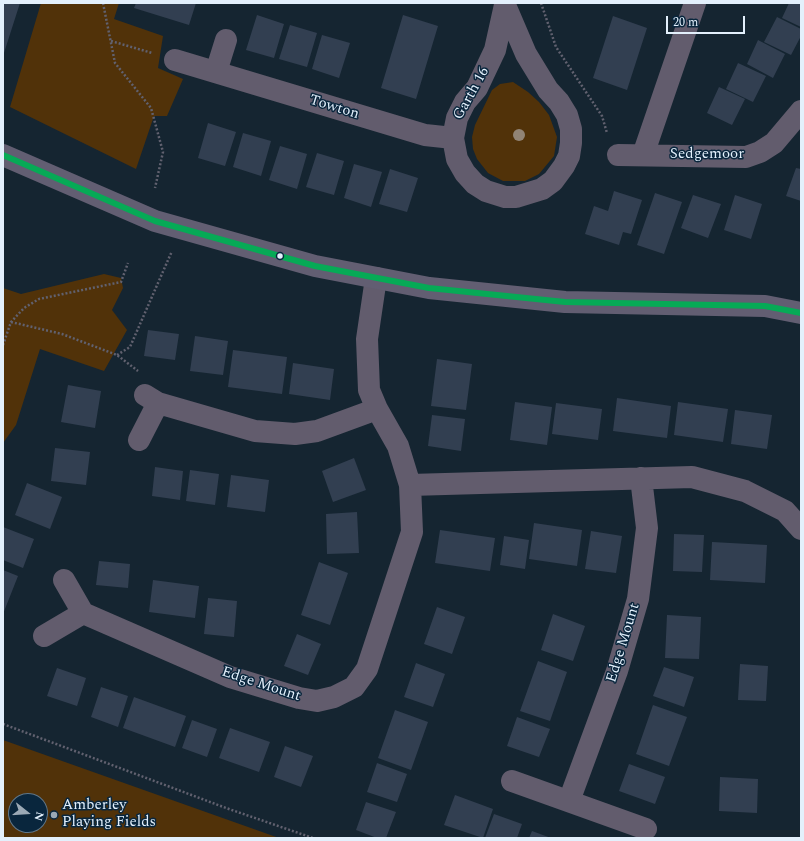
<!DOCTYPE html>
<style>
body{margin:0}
#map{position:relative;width:804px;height:841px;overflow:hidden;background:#152531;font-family:Spectral,serif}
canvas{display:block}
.frame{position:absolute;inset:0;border:4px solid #e3f0fc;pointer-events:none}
.north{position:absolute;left:8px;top:793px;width:40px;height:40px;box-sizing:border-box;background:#09263d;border:1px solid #607789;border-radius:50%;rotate:107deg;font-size:11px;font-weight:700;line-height:16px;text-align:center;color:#e3f0fc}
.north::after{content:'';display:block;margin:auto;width:14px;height:18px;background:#9ba9b5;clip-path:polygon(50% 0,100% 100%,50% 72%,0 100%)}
.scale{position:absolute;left:666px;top:16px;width:79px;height:18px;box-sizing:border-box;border:2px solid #e3f0fc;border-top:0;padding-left:5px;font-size:12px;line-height:14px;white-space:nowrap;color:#e3f0fc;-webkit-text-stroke:3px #09263d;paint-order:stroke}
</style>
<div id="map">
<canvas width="804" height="841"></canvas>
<div class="frame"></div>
<div class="north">N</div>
<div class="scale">20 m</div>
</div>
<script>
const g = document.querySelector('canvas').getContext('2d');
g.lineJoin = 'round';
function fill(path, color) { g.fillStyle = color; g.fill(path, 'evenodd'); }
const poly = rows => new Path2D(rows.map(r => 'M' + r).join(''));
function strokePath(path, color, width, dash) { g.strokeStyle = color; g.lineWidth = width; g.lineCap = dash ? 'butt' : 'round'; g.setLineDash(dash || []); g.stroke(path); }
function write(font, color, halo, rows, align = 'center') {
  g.font = font + ' Spectral,serif'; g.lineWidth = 3; g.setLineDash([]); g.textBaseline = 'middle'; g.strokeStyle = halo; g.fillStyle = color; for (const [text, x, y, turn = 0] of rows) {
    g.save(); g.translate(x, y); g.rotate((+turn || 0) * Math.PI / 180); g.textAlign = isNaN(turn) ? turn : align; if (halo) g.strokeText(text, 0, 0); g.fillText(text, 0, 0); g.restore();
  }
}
fill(poly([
 [41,3,119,3,114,19,163,36,158,68,183,79,167,116,154,116,136,169,10,107],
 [513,82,528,92,539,102,549,115,557,137,554,156,539,174,525,181,503,181,488,173,477,159,473,149,472,137,475,125,492,90,500,84],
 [104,274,121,278,123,288,112,310,127,330,104,371,40,349,16,425,3,443,3,288,21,294],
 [3,740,279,838,3,838],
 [16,801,40,801,40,825,16,825]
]), '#513209');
fill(poly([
 [3,3,20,3,3,56],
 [136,3,196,3,189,25,134,8],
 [789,3,801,3,801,27,782,18],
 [257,15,284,24,274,58,246,50],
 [403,15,438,26,416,99,381,88],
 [613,16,647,28,627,90,593,78],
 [777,17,801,29,801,36,791,55,764,42],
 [290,25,317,33,307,67,279,59],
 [322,35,350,43,339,78,312,69],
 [758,40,785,54,773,78,747,64],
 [738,63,766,76,753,102,726,89],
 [719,87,745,99,732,125,707,113],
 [208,123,236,132,225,166,198,158],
 [243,133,271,141,261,176,233,167],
 [280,146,307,154,297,189,269,180],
 [317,153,344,161,334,195,306,187],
 [354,164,382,172,371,207,344,198],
 [796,168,801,169,801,201,786,196],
 [390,169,418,178,407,212,379,204],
 [614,191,642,200,631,234,623,232,619,245,585,234,594,206,608,211],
 [655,193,682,202,664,254,637,245],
 [693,195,721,204,708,238,681,228],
 [735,195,762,204,751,239,724,230],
 [148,330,179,334,175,360,144,356],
 [195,336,228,341,223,375,190,371],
 [233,350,287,357,282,394,228,387],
 [437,359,472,364,466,410,431,406],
 [293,363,334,369,330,400,289,394],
 [68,385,101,391,95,428,61,422],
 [617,398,671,406,667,438,613,431],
 [515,402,552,407,547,445,510,440],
 [678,402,728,409,723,442,674,435],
 [556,403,602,409,598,440,552,434],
 [735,410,772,415,767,449,731,444],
 [432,415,465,419,461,451,428,446],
 [55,448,90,452,86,485,51,481],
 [354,458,366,490,333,502,322,471],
 [155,467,183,471,180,500,152,496],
 [190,470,219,474,215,505,186,501],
 [231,475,269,480,265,512,227,507],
 [27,483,62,497,50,529,15,515],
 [357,512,359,553,327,554,326,514],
 [534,523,582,530,577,566,529,559],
 [3,527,34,539,23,568,3,560],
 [440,530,495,538,490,571,435,563],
 [591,531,622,536,616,573,585,569],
 [674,534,704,535,702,572,673,571],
 [504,536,529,540,525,569,500,565],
 [712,542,767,545,765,583,710,580],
 [99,561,130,564,128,588,96,585],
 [319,562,348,573,330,625,301,615],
 [3,570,18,576,3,614],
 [153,580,199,586,195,618,149,612],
 [208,598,237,601,234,637,204,634],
 [437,607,465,617,452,654,424,644],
 [553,614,585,626,573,661,541,650],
 [667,615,701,617,699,659,665,658],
 [297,634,321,644,308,675,284,666],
 [538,661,567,672,550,721,520,711],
 [416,663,445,674,433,707,404,697],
 [740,664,768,666,766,701,738,700],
 [664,667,694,677,684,707,653,696],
 [57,668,86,678,77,706,47,696],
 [101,687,128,696,118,727,91,717],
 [134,697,186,716,175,747,123,728],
 [653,705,687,717,669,766,636,754],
 [395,710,428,722,411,770,378,758],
 [517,717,550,729,539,757,507,746],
 [192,720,217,729,207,757,182,748],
 [230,728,270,742,259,772,219,758],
 [285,746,313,756,301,787,274,777],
 [377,763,407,774,397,802,367,792],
 [629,764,665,777,655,804,619,791],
 [720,777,758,779,757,813,719,811],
 [455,795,493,809,483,838,444,825],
 [366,802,396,812,386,838,377,838,356,830],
 [494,814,522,824,517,838,485,838],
 [532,831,551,838,529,838]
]), '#323f51');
strokePath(poly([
 [103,3,115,63,151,108,163,152,155,188],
 [541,3,556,47,602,116,607,133],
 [111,41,152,53],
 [11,322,62,334,117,355,138,371],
 [3,345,11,322,24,308,39,299,121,282,128,263],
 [117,355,130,347,172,251],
 [3,724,226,808,313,838]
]), '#61616f', 2.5, [2, 2]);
strokePath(poly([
 [505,5,526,54,548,90,559,102,567,115,571,129,571,143,569,156,564,166,553,181,542,189,516,197,505,197,486,191,475,184,465,173,457,159,453,138,457,118,465,102,477,88,495,50,505,5],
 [175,60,425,135,453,138],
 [216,72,226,40],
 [618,155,746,157,760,152,774,143,801,111],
 [643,155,695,3],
 [145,395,158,403,255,431,295,434,317,431,377,409],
 [139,440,158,403],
 [410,485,692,477,745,491,785,511,801,529],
 [64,580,83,613,230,677,299,698,317,701,334,697,354,687,367,669,412,532,410,485,398,446,377,409,369,390,367,339,376,278],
 [44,636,83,613],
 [512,781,646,829],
 [569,801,617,671,638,599,647,528,641,478]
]), '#625c6d', 22);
strokePath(poly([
 [3,155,155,221,315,266,429,288,565,302,765,306,801,313]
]), '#625e72', 22);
strokePath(poly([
 [3,155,155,221,315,266,429,288,565,302,765,306,801,313]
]), '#06aa56', 6);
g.fillStyle = '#918476';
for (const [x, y] of [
 [519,135]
]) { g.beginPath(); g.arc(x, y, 6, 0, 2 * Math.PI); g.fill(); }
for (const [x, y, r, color] of [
 [280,256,3.5,"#e3f0fc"],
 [54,815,4,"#9ba9b5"]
]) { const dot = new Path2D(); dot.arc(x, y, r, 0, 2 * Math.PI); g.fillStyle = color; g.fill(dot); strokePath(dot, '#09263d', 1.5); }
write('15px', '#e3f0fc', '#09263d', [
 ["Garth 16",472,94,-61],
 ["Towton",334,108,17],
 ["Sedgemoor",707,155],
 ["Edge Mount",624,643,-73],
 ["Edge Mount",261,685,18]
]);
write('15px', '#e3f0fc', '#09263d', [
 ["Amberley",62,806],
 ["Playing Fields",62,823]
], 'left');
</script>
